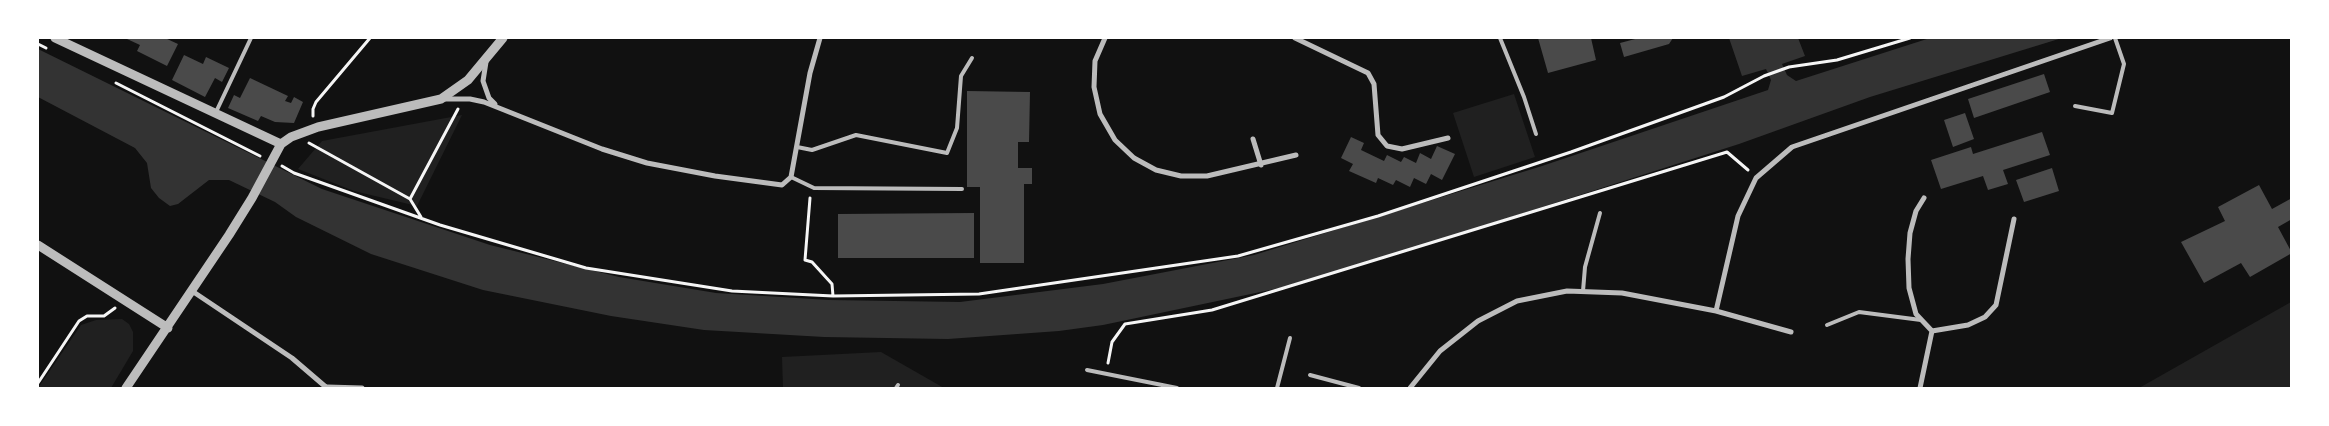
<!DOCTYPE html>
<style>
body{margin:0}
#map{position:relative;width:2329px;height:426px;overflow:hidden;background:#111;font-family:Spectral,serif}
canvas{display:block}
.frame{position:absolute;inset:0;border:39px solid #fff;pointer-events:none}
</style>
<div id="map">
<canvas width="2329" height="426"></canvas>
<div class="frame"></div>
</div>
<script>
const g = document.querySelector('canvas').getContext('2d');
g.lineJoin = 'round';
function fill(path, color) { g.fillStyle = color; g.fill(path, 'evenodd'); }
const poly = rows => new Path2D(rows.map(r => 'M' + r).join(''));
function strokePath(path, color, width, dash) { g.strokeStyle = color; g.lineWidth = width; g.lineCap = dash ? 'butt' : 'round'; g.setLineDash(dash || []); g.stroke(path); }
fill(poly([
 [1514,94,1535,157,1474,177,1453,113],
 [462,115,417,206,354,191,298,169,322,141],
 [2291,302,2291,388,2139,388],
 [122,319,129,324,133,332,133,351,111,388,38,388,81,325,96,320],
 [881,352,944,388,783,388,782,357]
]), '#202020');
fill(poly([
 [1729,38,1798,38,1805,56,1782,64,1787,75,1796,81,1930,38,2062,38,1870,97,1739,144,1308,282,1103,325,1059,331,948,339,824,337,704,330,611,316,483,290,371,254,296,217,275,202,229,180,209,180,178,204,170,206,159,198,151,188,147,163,135,148,38,97,38,49,322,189,490,245,619,277,716,293,829,300,960,302,1103,284,1254,255,1542,166,1768,90,1771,80,1766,69,1742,76]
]), '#333');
fill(poly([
 [128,38,165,38,178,44,167,66,137,51,140,45,127,39],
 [1538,38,1591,38,1596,60,1548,73],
 [1639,38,1673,38,1669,44,1624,57,1620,43],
 [184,55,203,64,206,57,229,68,222,82,215,78,205,97,172,80],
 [2044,74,2050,92,1974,118,1968,99],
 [250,78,288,96,285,101,291,103,294,97,303,102,294,123,275,122,261,116,258,121,228,108,234,95,240,98],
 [967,91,1030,92,1029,142,1018,142,1018,168,1032,168,1032,184,1024,184,1024,263,980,263,980,187,967,187],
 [1965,113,1974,139,1953,147,1944,120],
 [2042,132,2050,155,2003,170,2008,184,1988,190,1983,176,1941,189,1931,160,1971,147,1973,154],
 [1351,137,1364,143,1361,150,1384,161,1387,155,1401,162,1404,157,1416,163,1420,153,1431,159,1437,146,1455,154,1442,180,1431,174,1426,184,1414,178,1410,187,1396,180,1393,185,1378,178,1376,183,1349,171,1353,164,1341,158],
 [2052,168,2059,191,2024,202,2016,180],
 [2259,185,2272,209,2292,198,2292,219,2278,227,2292,253,2250,277,2241,263,2204,283,2181,242,2225,221,2218,207],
 [974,213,974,258,838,258,838,214]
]), '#4a4a4a');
strokePath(poly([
 [38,44,46,48],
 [116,83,260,156],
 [313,116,313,109,316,102,370,38],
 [309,143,410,199,421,217],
 [282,166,294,173,440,225,586,268,732,291,833,296,979,294,1238,256,1378,216,1571,152,1724,97,1764,76,1789,67,1837,60,1910,38],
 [810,198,805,260,812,262,832,284,833,296],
 [410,199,458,109],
 [1108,363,1112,342,1125,324,1212,310,1727,152,1748,170],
 [38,383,79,321,87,316,104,316,115,308]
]), '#f5f5f5', 3);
strokePath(poly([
 [1500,38,1524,97,1536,134],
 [2075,106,2112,113,2124,64,2115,38],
 [216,112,251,38],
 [797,147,812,150,856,135,947,153,957,128,961,76,972,58],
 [791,177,814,188,962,189],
 [1583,291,1585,267,1600,213],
 [1827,325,1859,312,1921,320],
 [1087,370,1177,388],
 [1310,375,1359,388],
 [896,388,898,385],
 [1277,388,1290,338]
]), '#bcbcbc', 4);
strokePath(poly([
 [1105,38,1095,61,1094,87,1100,114,1115,140,1134,158,1156,170,1181,176,1207,176,1296,155],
 [1295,38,1368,73,1374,84,1378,135,1387,146,1402,149,1448,138],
 [486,62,483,81,489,98,495,104],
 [443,99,470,99,484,102,602,149,647,163,715,176,782,185,791,177,810,73,820,38],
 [1253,139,1261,165],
 [192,291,292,358,327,388],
 [1932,331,1968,325,1985,317,1996,305,2014,219],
 [1791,332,1716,311,1738,216,1756,178,1792,147,2110,38],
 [327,387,362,388],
 [1410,388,1440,351,1478,321,1517,301,1567,291,1622,293,1716,311],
 [1920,388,1932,331,1916,314,1909,288,1908,259,1910,233,1916,211,1924,198]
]), '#bcbcbc', 5);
strokePath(poly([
 [55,38,281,144],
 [38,245,168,328],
 [126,388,229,235,252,198,281,144,291,137,318,127,441,99,468,80,503,38]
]), '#bcbcbc', 9);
</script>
